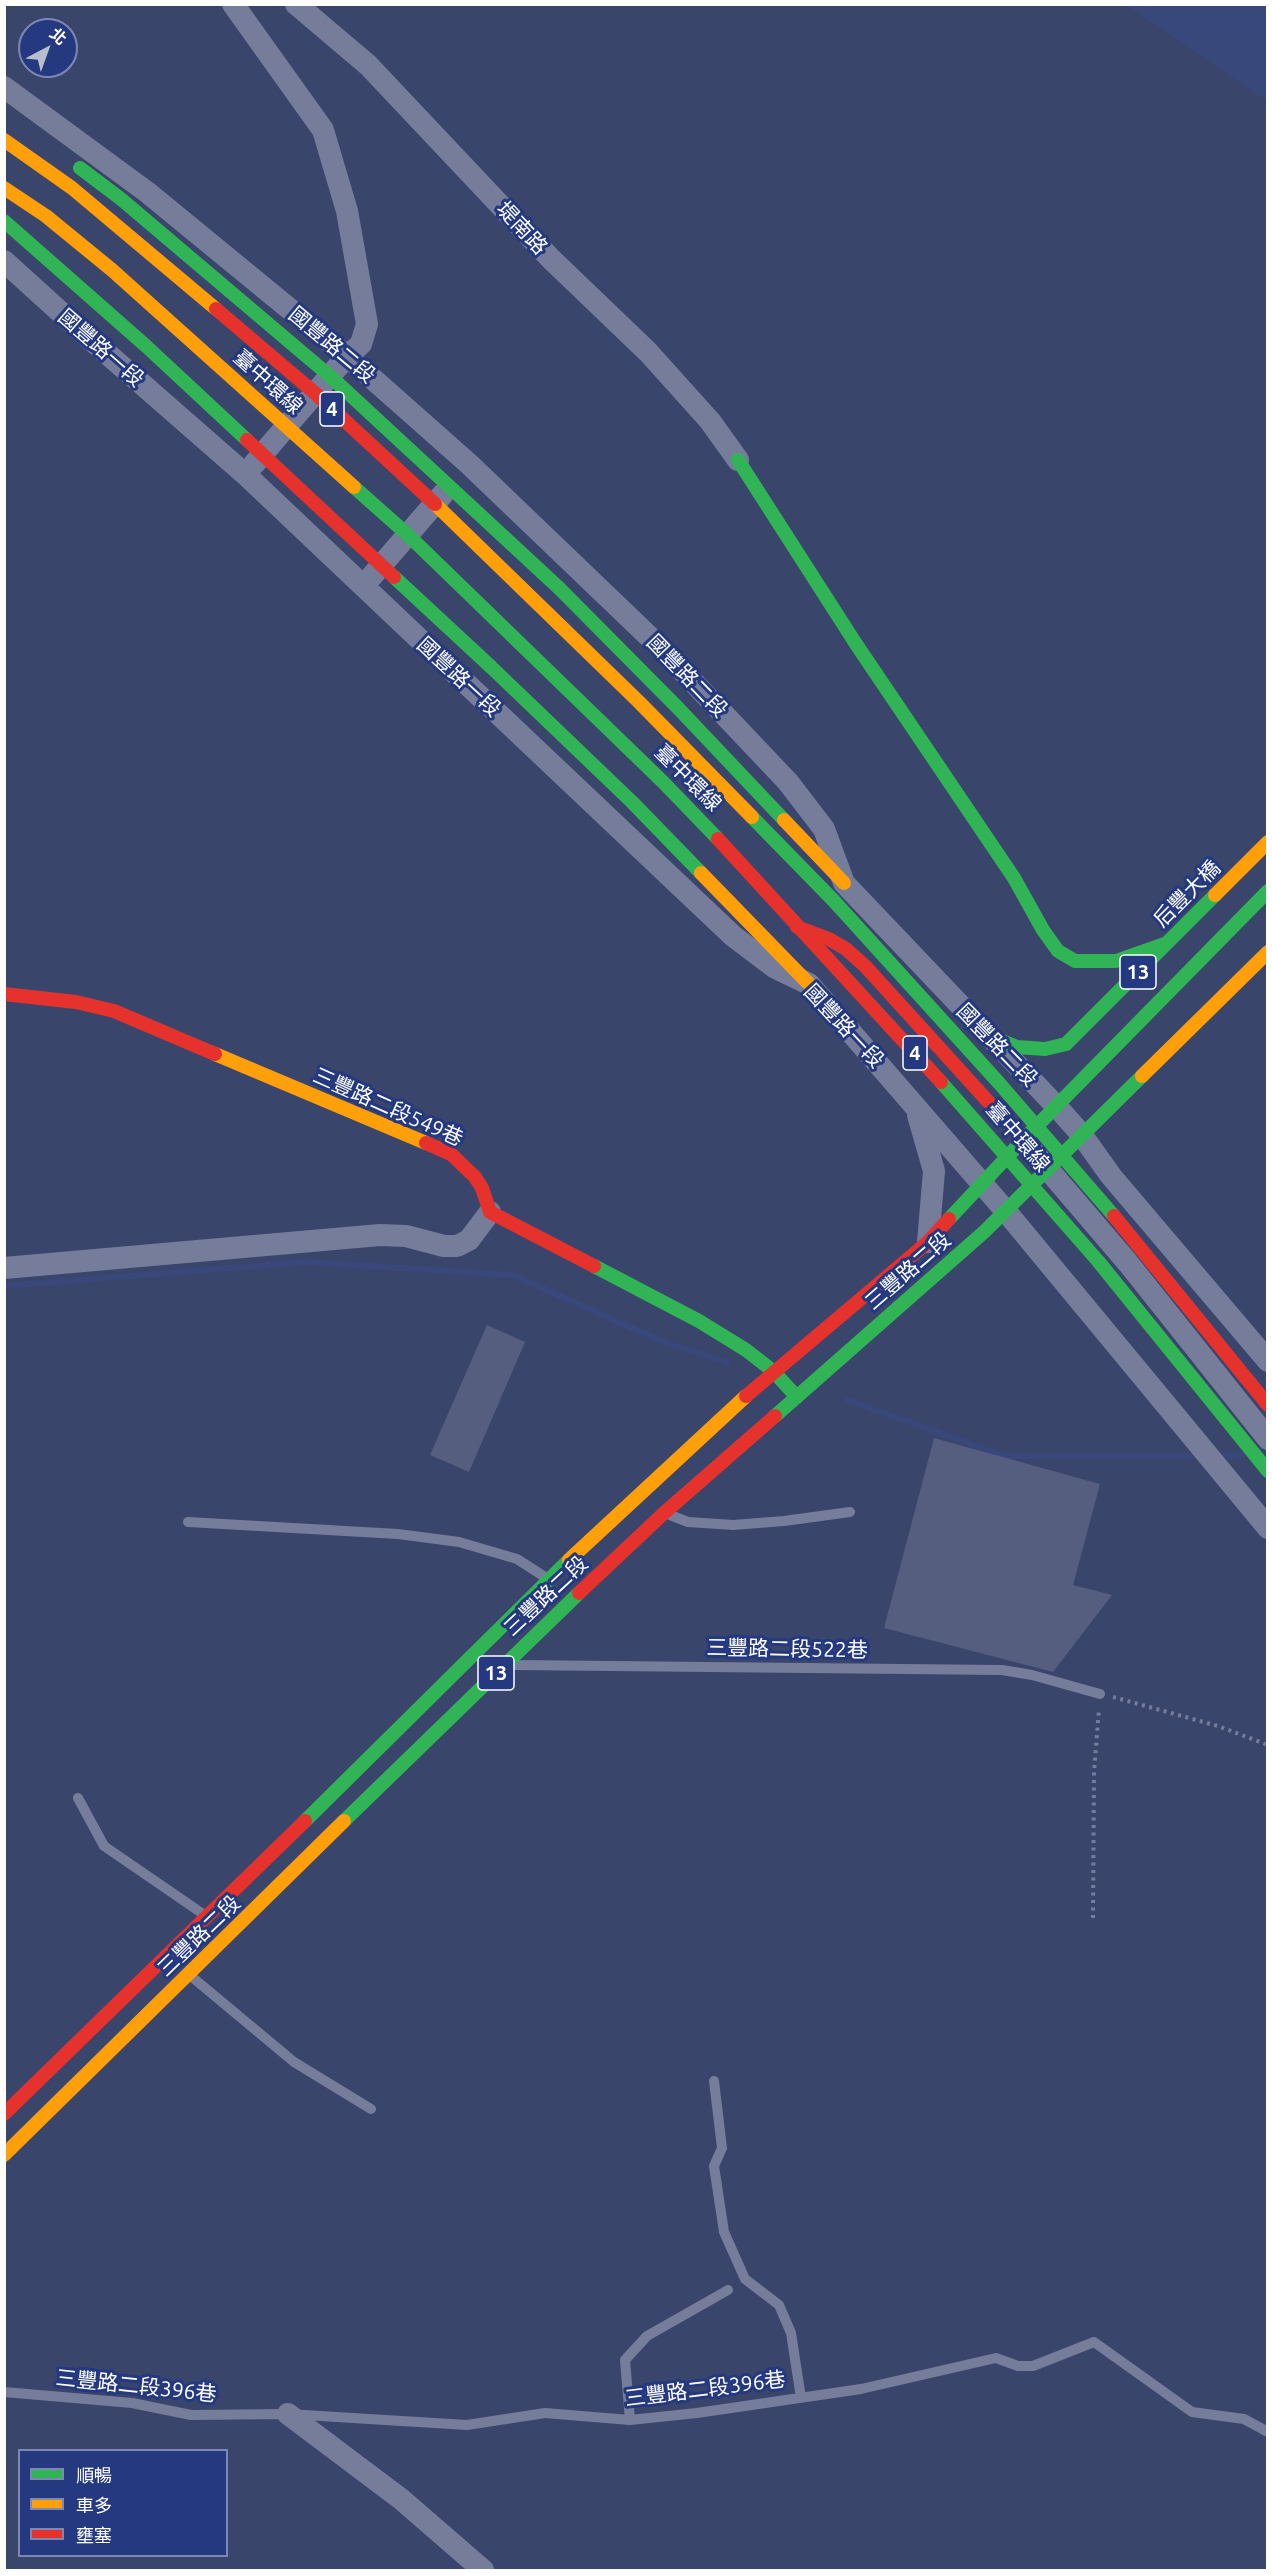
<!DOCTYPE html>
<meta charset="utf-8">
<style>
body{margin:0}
#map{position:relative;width:1272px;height:2575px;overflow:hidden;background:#3a456c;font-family:Ubuntu,"Noto Sans TC",sans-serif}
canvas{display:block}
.frame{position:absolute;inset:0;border:6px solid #fff;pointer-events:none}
.legend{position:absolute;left:18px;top:2449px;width:210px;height:108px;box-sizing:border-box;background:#253981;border:2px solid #7c88b3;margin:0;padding:8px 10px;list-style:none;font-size:18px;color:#fff}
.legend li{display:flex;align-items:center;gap:12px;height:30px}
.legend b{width:30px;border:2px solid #7c88b3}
.north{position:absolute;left:18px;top:18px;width:60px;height:60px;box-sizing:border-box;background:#253981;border:2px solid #7c88b3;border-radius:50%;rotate:41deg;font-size:16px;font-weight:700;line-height:24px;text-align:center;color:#fff}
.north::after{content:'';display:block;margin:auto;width:21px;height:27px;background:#babecc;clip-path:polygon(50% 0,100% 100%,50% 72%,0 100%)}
</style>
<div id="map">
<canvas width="1272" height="2575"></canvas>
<div class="frame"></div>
<ul class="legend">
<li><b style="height:8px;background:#30b455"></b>順暢</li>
<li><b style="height:8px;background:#ff9f0a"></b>車多</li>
<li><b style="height:8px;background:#e5322d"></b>壅塞</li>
</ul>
<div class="north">北</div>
</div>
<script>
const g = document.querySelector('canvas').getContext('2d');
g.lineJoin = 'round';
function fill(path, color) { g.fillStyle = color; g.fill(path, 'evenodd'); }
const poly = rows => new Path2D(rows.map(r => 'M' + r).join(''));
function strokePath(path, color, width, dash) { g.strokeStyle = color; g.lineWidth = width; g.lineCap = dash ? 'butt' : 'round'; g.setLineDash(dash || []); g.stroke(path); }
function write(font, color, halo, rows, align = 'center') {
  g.font = font + ' Ubuntu,"Noto Sans TC",sans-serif'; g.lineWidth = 6; g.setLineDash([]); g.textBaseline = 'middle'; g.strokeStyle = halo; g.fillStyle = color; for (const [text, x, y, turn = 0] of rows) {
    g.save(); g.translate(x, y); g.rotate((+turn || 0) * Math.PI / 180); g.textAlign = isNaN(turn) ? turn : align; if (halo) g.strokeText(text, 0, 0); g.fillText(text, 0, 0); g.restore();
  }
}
fill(poly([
 [1126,5,1267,5,1267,101,1128,6]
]), '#39487b');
strokePath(poly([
 [4,1286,307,1262,513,1275,666,1343,727,1362],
 [847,1400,1005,1456,1201,1456],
 [1217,1456,1243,1455]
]), '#39487b', 6);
fill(poly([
 [487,1325,525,1342,469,1472,430,1455],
 [934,1438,1100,1484,1073,1585,1112,1595,1053,1672,884,1628]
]), '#555e7e');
strokePath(poly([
 [1113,1697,1218,1726,1268,1745],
 [1093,1918,1094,1772,1099,1709]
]), '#767d9a', 4, [3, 4.5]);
strokePath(poly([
 [670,1515,688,1522,733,1525,784,1521,850,1512],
 [188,1522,398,1534,459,1542,517,1559,545,1577],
 [513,1665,1002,1670,1032,1675,1100,1694],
 [78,1798,104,1846,206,1916],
 [192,1977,294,2062,371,2109],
 [714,2081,722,2148,714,2166,724,2232,745,2279,779,2305,791,2333,801,2398],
 [4,2392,132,2403,191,2415,288,2414,467,2425,545,2413,630,2420,697,2413,861,2389,996,2358,1018,2366,1033,2366,1094,2342,1192,2412,1244,2419,1268,2432],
 [630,2420,625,2360,647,2336,728,2290]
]), '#767d9a', 10);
strokePath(poly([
 [233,4,323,130,347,211,367,324,361,344,347,356,254,464],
 [296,4,368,65,551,259,648,352,710,421,738,460],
 [4,87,147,192,347,356,469,464,661,648,788,782,824,829,844,883,1058,1108,1081,1134,1111,1176,1268,1361],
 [4,261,79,329,246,475,733,936,774,967,809,984,1004,1209,1268,1528],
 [372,576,443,494],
 [918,1115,934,1171,928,1242],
 [1023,1140,1128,1263,1268,1439],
 [4,1268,380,1235,406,1236,444,1246,457,1246,469,1240,490,1212],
 [288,2414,401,2499,483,2570]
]), '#767d9a', 22);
strokePath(poly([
 [738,460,856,644,1014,878,1043,930,1058,951,1075,961,1116,961,1167,943],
 [559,588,679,709,784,820],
 [490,666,632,802,701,873],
 [987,1035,1017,1047,1045,1049,1066,1044,1215,895],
 [949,1219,1023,1140,1268,891],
 [594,1266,699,1321,746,1350,773,1371,797,1397],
 [775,1416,984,1232,1142,1076],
 [305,1821,569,1560],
 [344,1821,579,1593]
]), '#30b455', 14);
strokePath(poly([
 [784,820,844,883],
 [701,873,809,984],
 [1215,895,1268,842],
 [215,1054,426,1143],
 [1142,1076,1268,952],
 [569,1560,746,1396],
 [4,2155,344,1821]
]), '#ff9f0a', 14);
strokePath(poly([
 [797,927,829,939,846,949,865,966,1023,1140],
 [4,994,76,1002,114,1011,215,1054],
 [426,1143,451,1154,475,1177,482,1188,490,1212,594,1266],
 [746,1396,928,1242,949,1219],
 [579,1593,664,1513,775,1416],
 [4,2114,305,1821]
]), '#e5322d', 14);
strokePath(poly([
 [80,168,121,199,331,377,559,588],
 [4,221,146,346,247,440],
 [354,487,408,535,663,782,718,839],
 [394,577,490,666],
 [752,817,834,901,999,1083,1114,1216],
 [941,1082,1098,1261,1268,1471]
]), '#30b455', 14);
strokePath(poly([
 [4,140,72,188,216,309],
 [4,188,46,216,112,270,354,487],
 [435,504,639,702,752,817]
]), '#ff9f0a', 14);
strokePath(poly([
 [216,309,316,394,435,504],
 [247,440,394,577],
 [718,839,941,1082],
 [1114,1216,1268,1405]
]), '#e5322d', 14);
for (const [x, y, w] of [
 [332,409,24],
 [1138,972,36],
 [915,1053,24],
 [496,1673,36]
]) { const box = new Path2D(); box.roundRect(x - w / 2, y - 17, w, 34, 4.5); g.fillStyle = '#253981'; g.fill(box); strokePath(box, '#fff', 1.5); }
write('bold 20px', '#fff', null, [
 ["4",332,409],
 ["13",1138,972],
 ["4",915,1053],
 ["13",496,1673]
]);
write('21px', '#fff', '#253981', [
 ["堤南路",522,228,47],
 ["國豐路二段",332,345,40],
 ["國豐路一段",101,348,41],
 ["臺中環線",268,382,42],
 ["國豐路二段",687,676,46],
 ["國豐路一段",459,677,43],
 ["臺中環線",688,778,45],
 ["后豐大橋",1187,894,-45],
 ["國豐路一段",844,1026,47],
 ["國豐路二段",997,1045,46],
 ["三豐路二段549巷",388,1107,24],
 ["臺中環線",1018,1137,49],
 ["三豐路二段",908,1271,-41],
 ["三豐路二段",546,1596,-43],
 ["三豐路二段522巷",787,1649,1],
 ["三豐路二段",199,1936,-44],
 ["三豐路二段396巷",136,2386,6],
 ["三豐路二段396巷",705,2389,-7]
]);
</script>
